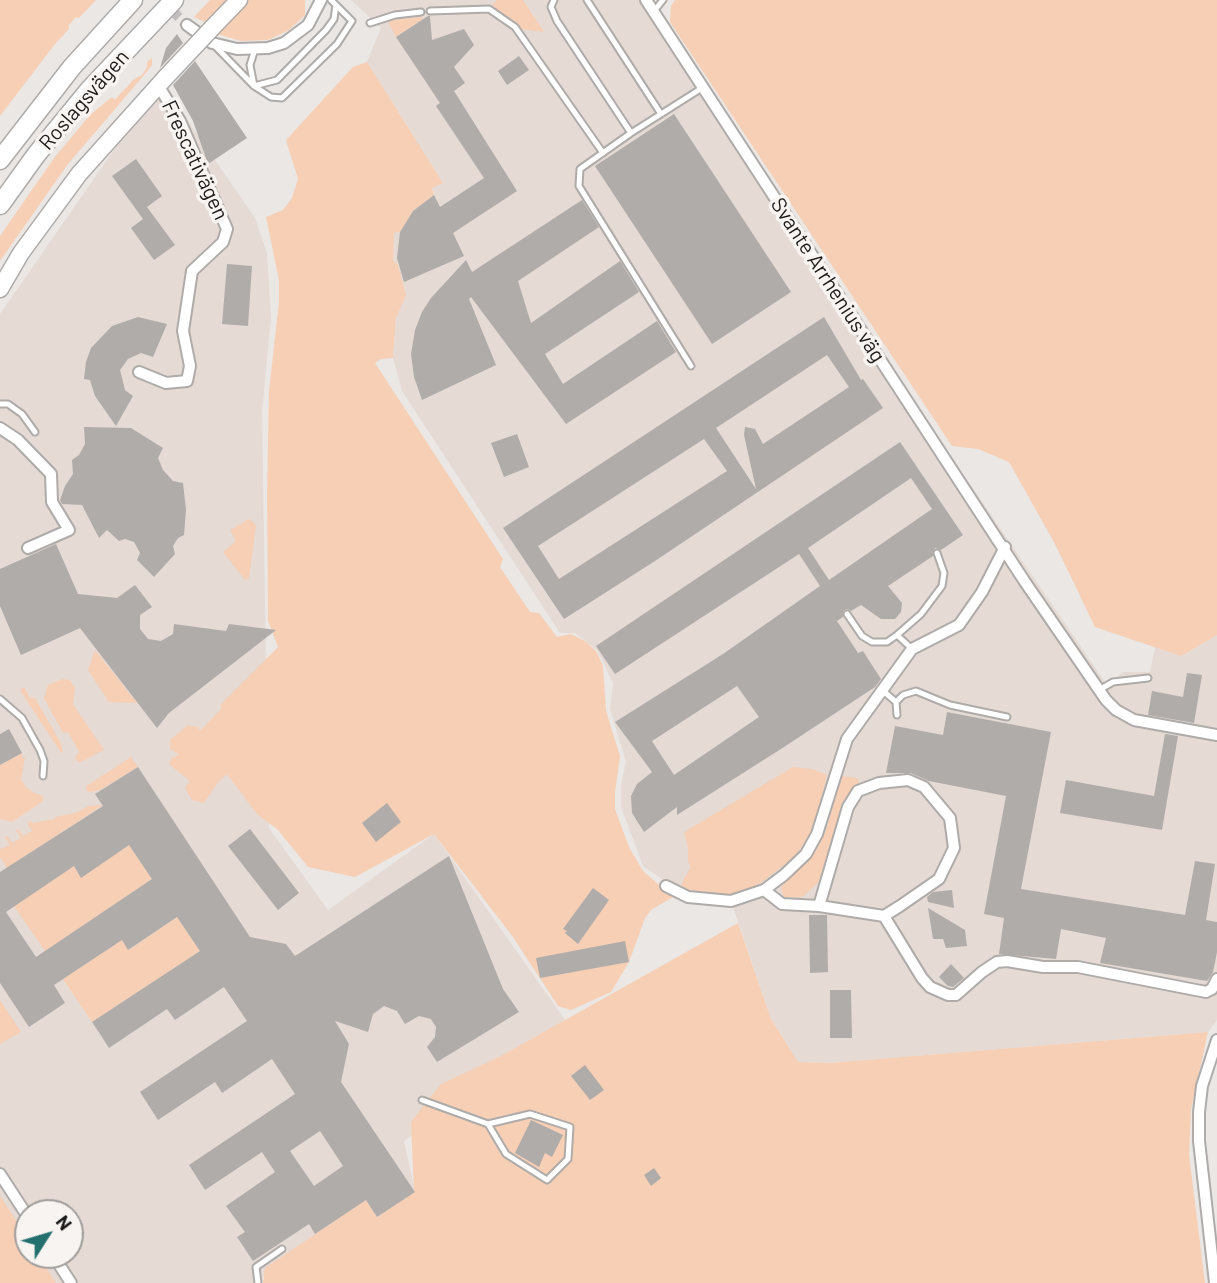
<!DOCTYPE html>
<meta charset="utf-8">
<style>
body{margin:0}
#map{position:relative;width:1217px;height:1283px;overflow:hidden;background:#eae7e5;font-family:Barlow,sans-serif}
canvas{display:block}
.north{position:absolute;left:14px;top:1199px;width:70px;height:70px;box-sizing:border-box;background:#f8f4f2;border:2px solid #a09e9c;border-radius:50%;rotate:53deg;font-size:19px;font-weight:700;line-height:28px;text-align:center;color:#1d1c1b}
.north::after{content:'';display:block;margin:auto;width:24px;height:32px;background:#24706f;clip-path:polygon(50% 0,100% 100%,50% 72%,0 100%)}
</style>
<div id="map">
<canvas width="1217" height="1283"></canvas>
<div class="north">N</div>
</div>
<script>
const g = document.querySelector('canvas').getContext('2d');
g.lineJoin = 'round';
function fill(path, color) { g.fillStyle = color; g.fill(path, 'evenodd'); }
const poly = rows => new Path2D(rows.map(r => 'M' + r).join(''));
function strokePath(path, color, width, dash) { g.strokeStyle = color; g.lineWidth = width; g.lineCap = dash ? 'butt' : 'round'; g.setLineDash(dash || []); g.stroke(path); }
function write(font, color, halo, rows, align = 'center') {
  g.font = font + ' Barlow,sans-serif'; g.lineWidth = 7; g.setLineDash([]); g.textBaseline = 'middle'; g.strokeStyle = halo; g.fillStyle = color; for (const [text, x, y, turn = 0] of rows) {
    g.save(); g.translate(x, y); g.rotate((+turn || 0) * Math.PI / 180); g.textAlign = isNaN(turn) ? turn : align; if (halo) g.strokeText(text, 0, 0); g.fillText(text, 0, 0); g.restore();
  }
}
fill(poly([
 [351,0,640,0,1107,685,1123,672,1150,672,1155,647,1181,656,1217,635,1217,1020,1208,1032,829,1063,798,1062,771,1019,731,901,688,897,643,866,621,807,621,785,626,762,610,709,613,683,597,650,575,633,560,633,402,391,393,358,396,317,405,295,398,265,393,262,394,233,400,232,413,211,434,195,432,188,443,183,367,62,381,28],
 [161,82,255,218,267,253,271,317,262,412,267,728,271,795,269,828,328,910,434,834,565,1020,404,1141,415,1192,258,1280,257,1283,31,1283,0,1236,0,314],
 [28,1213,70,1213,70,1255,28,1255]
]), '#e5dad4');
fill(poly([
 [0,0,96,0,79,18,76,17,69,25,69,29,55,44,0,116],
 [210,0,229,0,207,23,194,17],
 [249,0,305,0,305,15,289,30,268,40,241,41,217,34],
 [497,0,523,0,544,32,521,29,492,5],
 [675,0,1217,0,1217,635,1181,656,1095,627,1055,544,1009,462,978,449,952,446,670,22,671,6],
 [422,17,423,19,396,37,388,22,390,20],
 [152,58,152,65,145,74,68,164,0,261,0,236,54,158,90,115,112,97,115,100,134,79,142,75,147,67,147,62],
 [367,62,443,183,432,188,434,195,413,211,400,232,394,233,393,261,398,265,406,295,396,318,393,358,381,359,375,363,503,559,500,567,530,612,539,613,557,637,571,634,585,641,596,651,603,666,606,711,620,756,615,792,615,809,629,847,643,871,673,897,651,910,645,918,629,962,611,992,571,1010,558,1006,513,937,434,834,355,877,308,867,278,830,257,814,227,774,219,781,204,803,192,800,185,788,190,781,169,764,172,757,174,758,179,754,170,749,170,740,188,725,198,727,200,731,221,709,221,704,278,647,268,621,267,492,269,391,279,302,279,280,266,217,283,210,292,198,298,179,286,140,353,67],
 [249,519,256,525,249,579,245,580,223,552,236,541,230,530],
 [95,650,137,703,109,702,88,670],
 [63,679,70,680,75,688,73,704,104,750,81,762,78,762,75,757,79,752,68,732,63,733,44,698,48,685],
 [24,687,30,698,35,698,61,743,63,752,61,753,20,690],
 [22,753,22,758,25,757,21,779,26,787,34,793,43,796,43,801,12,822,0,819,0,760,2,764],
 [131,757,138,767,100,790,88,792,85,787],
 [793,767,812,769,827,775,812,834,792,859,762,882,746,890,726,895,709,895,680,887,691,866,688,862,688,848,684,832],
 [842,776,857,778,860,784,847,796,819,882,802,897,784,897,781,888,784,882,815,852,825,833],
 [103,805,7,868,0,857,0,849,10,845,5,837,7,836,12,843,21,838,16,830,18,829,23,836,32,831,27,823,31,821,32,823,55,819,55,817,75,813,89,806],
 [129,845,152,879,45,951,14,906,74,866,81,877],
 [177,917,200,951,92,1022,63,979,122,940,129,950],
 [738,923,771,1019,798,1062,829,1063,1208,1032,1191,1109,1189,1155,1205,1283,263,1283,265,1268,366,1200,377,1217,414,1192,411,1122,441,1084,501,1056],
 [0,1000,21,1032,0,1044],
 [0,1196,28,1239,28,1255,38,1255,56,1283,0,1283]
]), '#f6cfb5');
fill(poly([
 [428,16,430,16,432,40,464,29,474,45,454,67,465,83,454,91,517,191,453,233,464,256,404,282,397,258,400,232,413,211,434,195,440,207,484,178,436,106,440,103,396,37],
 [177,34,183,43,160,68,166,48],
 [519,56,529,70,507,85,498,71],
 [195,61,247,138,208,164,193,121,173,85],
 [674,114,791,292,712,344,595,166],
 [136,159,162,196,147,207,175,245,154,260,131,228,143,219,112,176],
 [582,200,599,227,518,281,531,323,620,261,639,292,545,354,563,384,657,321,676,352,566,424,471,297,469,299,496,365,422,400,414,377,411,354,415,330,422,312,431,298,466,260,472,272],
 [227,264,252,266,248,326,222,324],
 [138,317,167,324,153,357,141,353,128,359,120,370,125,390,133,396,116,426,95,396,90,380,84,379,86,362,91,348,112,326],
 [824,317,861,380,863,379,883,408,655,561,564,619,503,528],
 [827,355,849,387,763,444,755,429,745,427,744,435,756,489,716,428],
 [704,439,727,471,559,579,538,546],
 [84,427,131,428,163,448,158,458,163,470,173,481,183,483,186,510,184,535,178,538,173,546,175,554,154,577,137,560,140,553,134,542,125,539,119,541,107,530,99,538,82,505,62,504,60,500,65,486,73,474,72,460,79,455,85,444],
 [517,434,529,467,504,477,491,443],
 [900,442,963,535,941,550,935,548,933,556,888,586,902,603,901,612,895,619,881,619,861,605,851,611,847,609,843,611,843,617,837,621,858,653,863,651,881,679,875,687,784,747,677,815,677,807,644,832,632,813,631,796,637,784,652,772,615,722,723,654,820,586,799,554,615,674,596,646],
 [911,478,932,509,829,580,808,548],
 [737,686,759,717,674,775,652,741],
 [56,544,78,594,117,598,135,585,152,607,140,615,140,629,148,639,161,641,173,634,174,624,226,631,229,624,276,630,169,713,157,728,80,628,21,655,0,606,0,569],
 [1187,673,1202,675,1194,723,1148,715,1152,691,1183,697],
 [947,712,1051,732,1021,889,1185,915,1195,861,1215,864,1206,920,1217,922,1217,952,1213,972,1207,981,1100,963,1106,938,1061,929,1056,959,999,954,1004,918,984,914,1006,796,929,781,911,773,886,773,895,726,943,735],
 [9,729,22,753,0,765,0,734],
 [1165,734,1178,736,1162,830,1060,813,1066,780,1154,796],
 [138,767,250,937,286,944,295,956,449,856,503,989,519,1012,437,1062,427,1047,435,1037,436,1027,431,1019,419,1016,405,1024,397,1011,384,1006,373,1014,368,1032,335,1021,349,1044,341,1082,415,1192,377,1217,366,1200,315,1234,309,1224,253,1261,237,1237,245,1232,226,1206,275,1172,262,1152,205,1190,189,1165,295,1094,272,1059,222,1093,215,1082,158,1120,140,1092,247,1021,224,987,175,1020,167,1009,109,1048,100,1034,92,1022,200,951,177,917,128,950,122,940,54,985,65,1003,29,1027,0,983,0,872,103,806,95,794],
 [129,845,152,879,36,957,6,912,74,866,81,878],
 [320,1131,343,1166,314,1186,290,1151],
 [387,803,401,822,376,842,362,823],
 [250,829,299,893,278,910,228,846],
 [593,888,609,900,578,944,565,933,567,931,563,929],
 [952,890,954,908,928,902,927,897,933,892],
 [928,908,965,930,967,946,946,948,943,939,933,939],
 [809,915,827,915,828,972,810,973],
 [625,941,629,962,540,978,536,958],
 [951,964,964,978,953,987,948,986,939,977],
 [830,990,851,990,852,1038,830,1038],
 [585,1065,604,1090,590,1100,571,1076],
 [531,1120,563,1135,552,1157,545,1153,539,1167,515,1153],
 [654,1168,661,1178,651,1186,644,1175]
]), '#b0acaa');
strokePath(poly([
 [161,0,187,25]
]), '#c1bebd', 10, [10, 5]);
const lane = poly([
 [554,0,551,7,557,21,631,133,702,88],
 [587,0,661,114],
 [430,11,489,9,515,27,603,153],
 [654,11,663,0],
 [370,23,395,15,421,12],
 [216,47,254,86,271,97,282,98,337,44,352,21,331,0],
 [254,86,277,80,326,30,334,19,336,5],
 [254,86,250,65,255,49],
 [631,133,580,169,579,186,691,366],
 [0,404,8,404,22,414,35,432],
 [847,614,862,636,872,642,887,642,897,635,921,614,942,586,944,573,937,553],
 [897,635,912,649],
 [882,690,896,702,903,695,916,691,950,705,1007,717],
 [1099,690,1113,682,1148,678],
 [0,699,22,718,40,750,44,761,43,776],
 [896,702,897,715],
 [422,1100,488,1124,506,1154,547,1180,568,1159,570,1127,530,1114,488,1124],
 [258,1283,256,1267,282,1249]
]);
const street = poly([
 [646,0,1025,582,1106,700,1116,710,1134,720,1217,735],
 [187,25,212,43,237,49,268,48,284,43,308,25,321,0],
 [139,372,166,383,187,381,190,366,183,331,192,271,223,242,227,229,180,121,158,85],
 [0,428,18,440,51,474,52,502,69,530,28,548],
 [666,886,688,897,731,901,764,890,784,875,806,854,817,834,847,739,912,649,959,625,982,592,1005,547],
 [764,890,782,904,819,906,884,916,900,906,939,879,954,848,950,818,924,787,908,780,879,783,858,791,848,807,819,906],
 [884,916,922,978,930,987,948,995,956,995,982,972,997,962,1007,961,1043,967,1078,967,1206,992,1212,989,1217,979],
 [0,1174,28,1217],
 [53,1255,71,1283],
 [1215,1283,1199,1141,1199,1112,1202,1086,1217,1040]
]);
const secondary = poly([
 [212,28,239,0],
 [0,289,21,253,79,174,165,78]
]);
const primary = poly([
 [0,160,72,67,133,0],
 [0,205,36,155,90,89,174,0]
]);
strokePath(lane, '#aeaba9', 9);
strokePath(street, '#aeaba9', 14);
strokePath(secondary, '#aeaba9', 19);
strokePath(primary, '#aeaba9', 21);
strokePath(lane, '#fff', 5);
strokePath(street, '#fff', 10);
strokePath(secondary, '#fff', 16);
strokePath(primary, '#fff', 18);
const secondaryBridge = poly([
 [165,78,212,28]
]);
strokePath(secondaryBridge, '#aeaba9', 19, []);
strokePath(secondaryBridge, '#fff', 16);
write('21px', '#1d1c1b', '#f8f4f2', [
 ["Roslagsvägen",84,100,-49],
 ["Frescativägen",195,160,65],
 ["Svante Arrhenius väg",828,280,57]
]);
</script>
